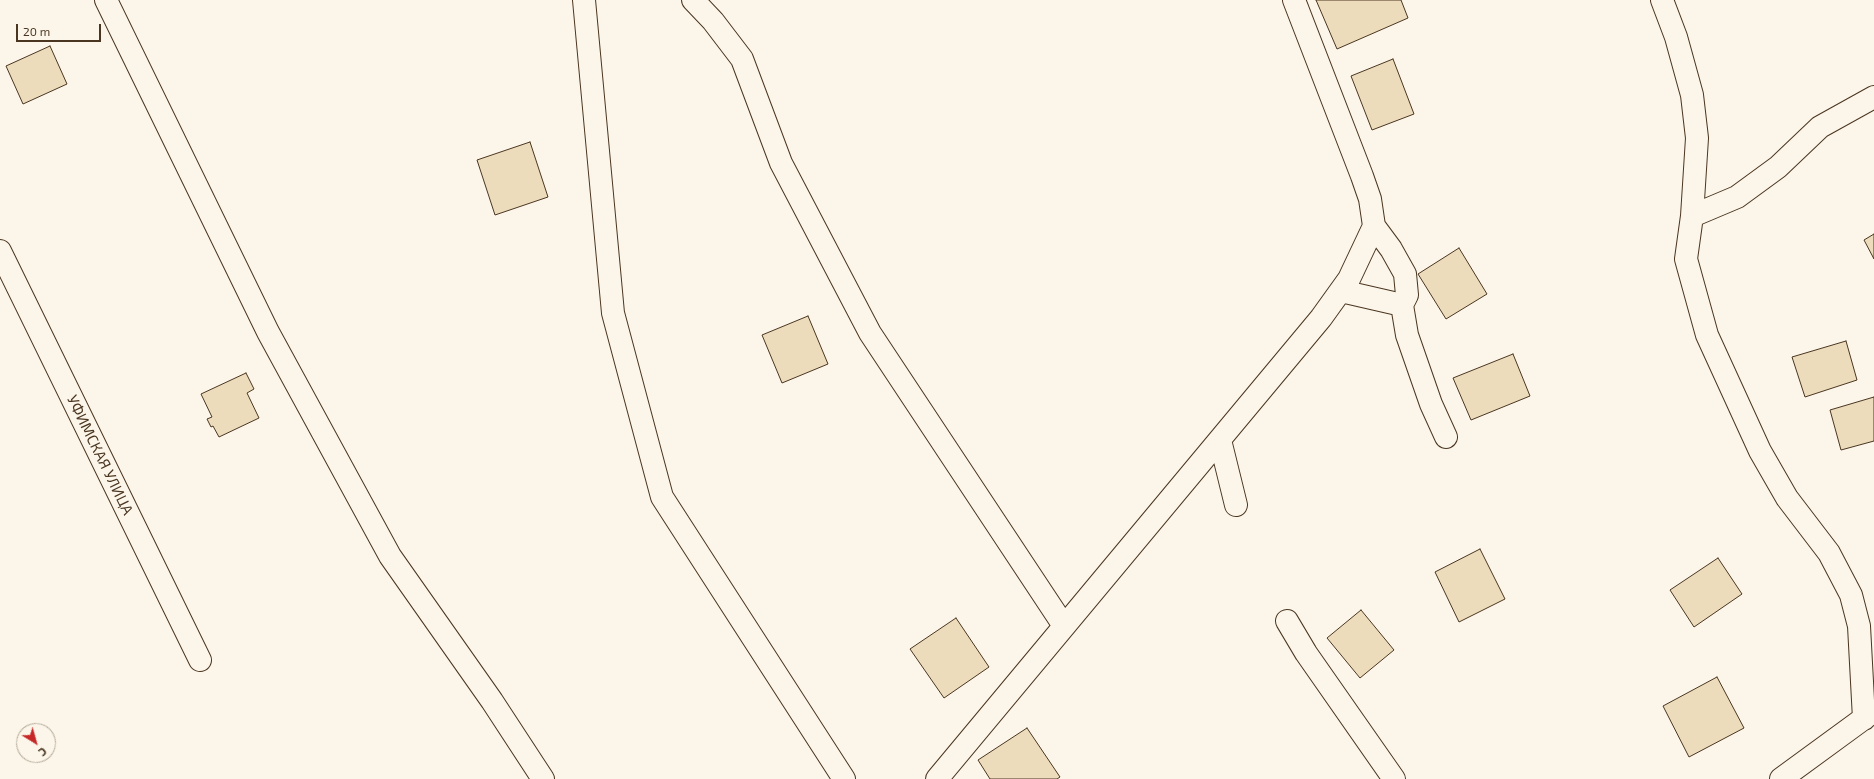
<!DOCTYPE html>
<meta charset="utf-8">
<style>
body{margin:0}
#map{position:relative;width:1874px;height:779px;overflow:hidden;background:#fbf6e9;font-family:"Exo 2",sans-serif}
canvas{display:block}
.north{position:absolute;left:16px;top:723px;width:40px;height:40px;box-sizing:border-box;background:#fbf6e9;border:1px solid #b4a999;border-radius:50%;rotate:143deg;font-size:11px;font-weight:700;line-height:16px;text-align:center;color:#4a3520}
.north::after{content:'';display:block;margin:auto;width:14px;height:18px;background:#c62828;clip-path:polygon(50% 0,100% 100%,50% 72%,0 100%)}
.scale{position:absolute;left:16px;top:24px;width:85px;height:18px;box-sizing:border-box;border:2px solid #4a3520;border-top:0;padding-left:5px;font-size:12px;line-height:14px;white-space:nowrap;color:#4a3520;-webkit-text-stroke:3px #fbf6e9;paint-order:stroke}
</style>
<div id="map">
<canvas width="1874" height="779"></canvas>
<div class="north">С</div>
<div class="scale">20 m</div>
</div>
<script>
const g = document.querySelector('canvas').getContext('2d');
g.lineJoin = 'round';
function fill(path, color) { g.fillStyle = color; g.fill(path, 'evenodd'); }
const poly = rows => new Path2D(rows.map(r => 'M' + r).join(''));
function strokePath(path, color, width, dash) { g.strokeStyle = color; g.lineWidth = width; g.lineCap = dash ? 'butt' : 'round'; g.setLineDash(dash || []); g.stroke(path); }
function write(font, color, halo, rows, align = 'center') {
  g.font = font + ' "Exo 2",sans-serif'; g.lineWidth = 3; g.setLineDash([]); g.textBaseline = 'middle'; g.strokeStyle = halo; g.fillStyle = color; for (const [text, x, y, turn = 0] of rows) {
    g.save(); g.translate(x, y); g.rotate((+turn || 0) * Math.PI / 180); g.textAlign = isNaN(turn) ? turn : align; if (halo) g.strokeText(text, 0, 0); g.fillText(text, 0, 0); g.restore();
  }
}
const building = poly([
 [1316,0,1401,0,1408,18,1337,49,1316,0],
 [50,46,67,84,23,104,6,66,50,46],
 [1393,59,1414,114,1372,130,1351,76,1393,59],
 [530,142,548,197,495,215,477,160,530,142],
 [1874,234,1874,259,1864,240,1874,234],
 [1459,248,1487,294,1446,319,1418,274,1459,248],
 [808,316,828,364,782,383,762,335,808,316],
 [1846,341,1857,380,1805,397,1792,357,1846,341],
 [1513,354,1530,396,1471,420,1453,378,1513,354],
 [246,373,254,389,247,393,259,418,219,437,213,426,211,427,207,419,212,417,201,394,246,373],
 [1874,397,1874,441,1841,450,1830,410,1874,397],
 [1480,549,1505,599,1459,622,1435,572,1480,549],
 [1718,558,1742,594,1694,627,1670,590,1718,558],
 [1361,610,1394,650,1360,678,1327,638,1361,610],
 [956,618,989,667,944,698,910,649,956,618],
 [1717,677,1744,728,1689,757,1663,706,1717,677],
 [1027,728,1060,777,1057,779,990,779,978,760,1027,728]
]);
fill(building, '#ecdcbc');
strokePath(building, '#4a3520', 1);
const minor = poly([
 [106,0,268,332,390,556,492,701,543,779],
 [584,0,613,313,662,497,844,779],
 [693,0,713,21,742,59,781,163,870,333,1064,626],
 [1294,0,1362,176,1370,199,1374,226,1391,249,1405,274,1407,295,1402,305,1407,335,1431,404,1446,437],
 [1662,0,1676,37,1692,95,1697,138,1692,216,1686,259,1707,335,1760,451,1787,498,1829,553,1851,595,1859,626,1864,719],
 [1692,216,1737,197,1778,167,1820,127,1874,97],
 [0,251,200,660],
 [1341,291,1402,305],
 [1220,440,1236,505],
 [1287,621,1306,653,1394,779],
 [937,779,1321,318,1349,279,1374,226],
 [1781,779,1874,711]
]);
strokePath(minor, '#4a3520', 24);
strokePath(minor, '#fbf6e9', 22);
write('15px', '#4a3520', '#fbf6e9', [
 ["УФИМСКАЯ УЛИЦА",100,455,64]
]);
</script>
